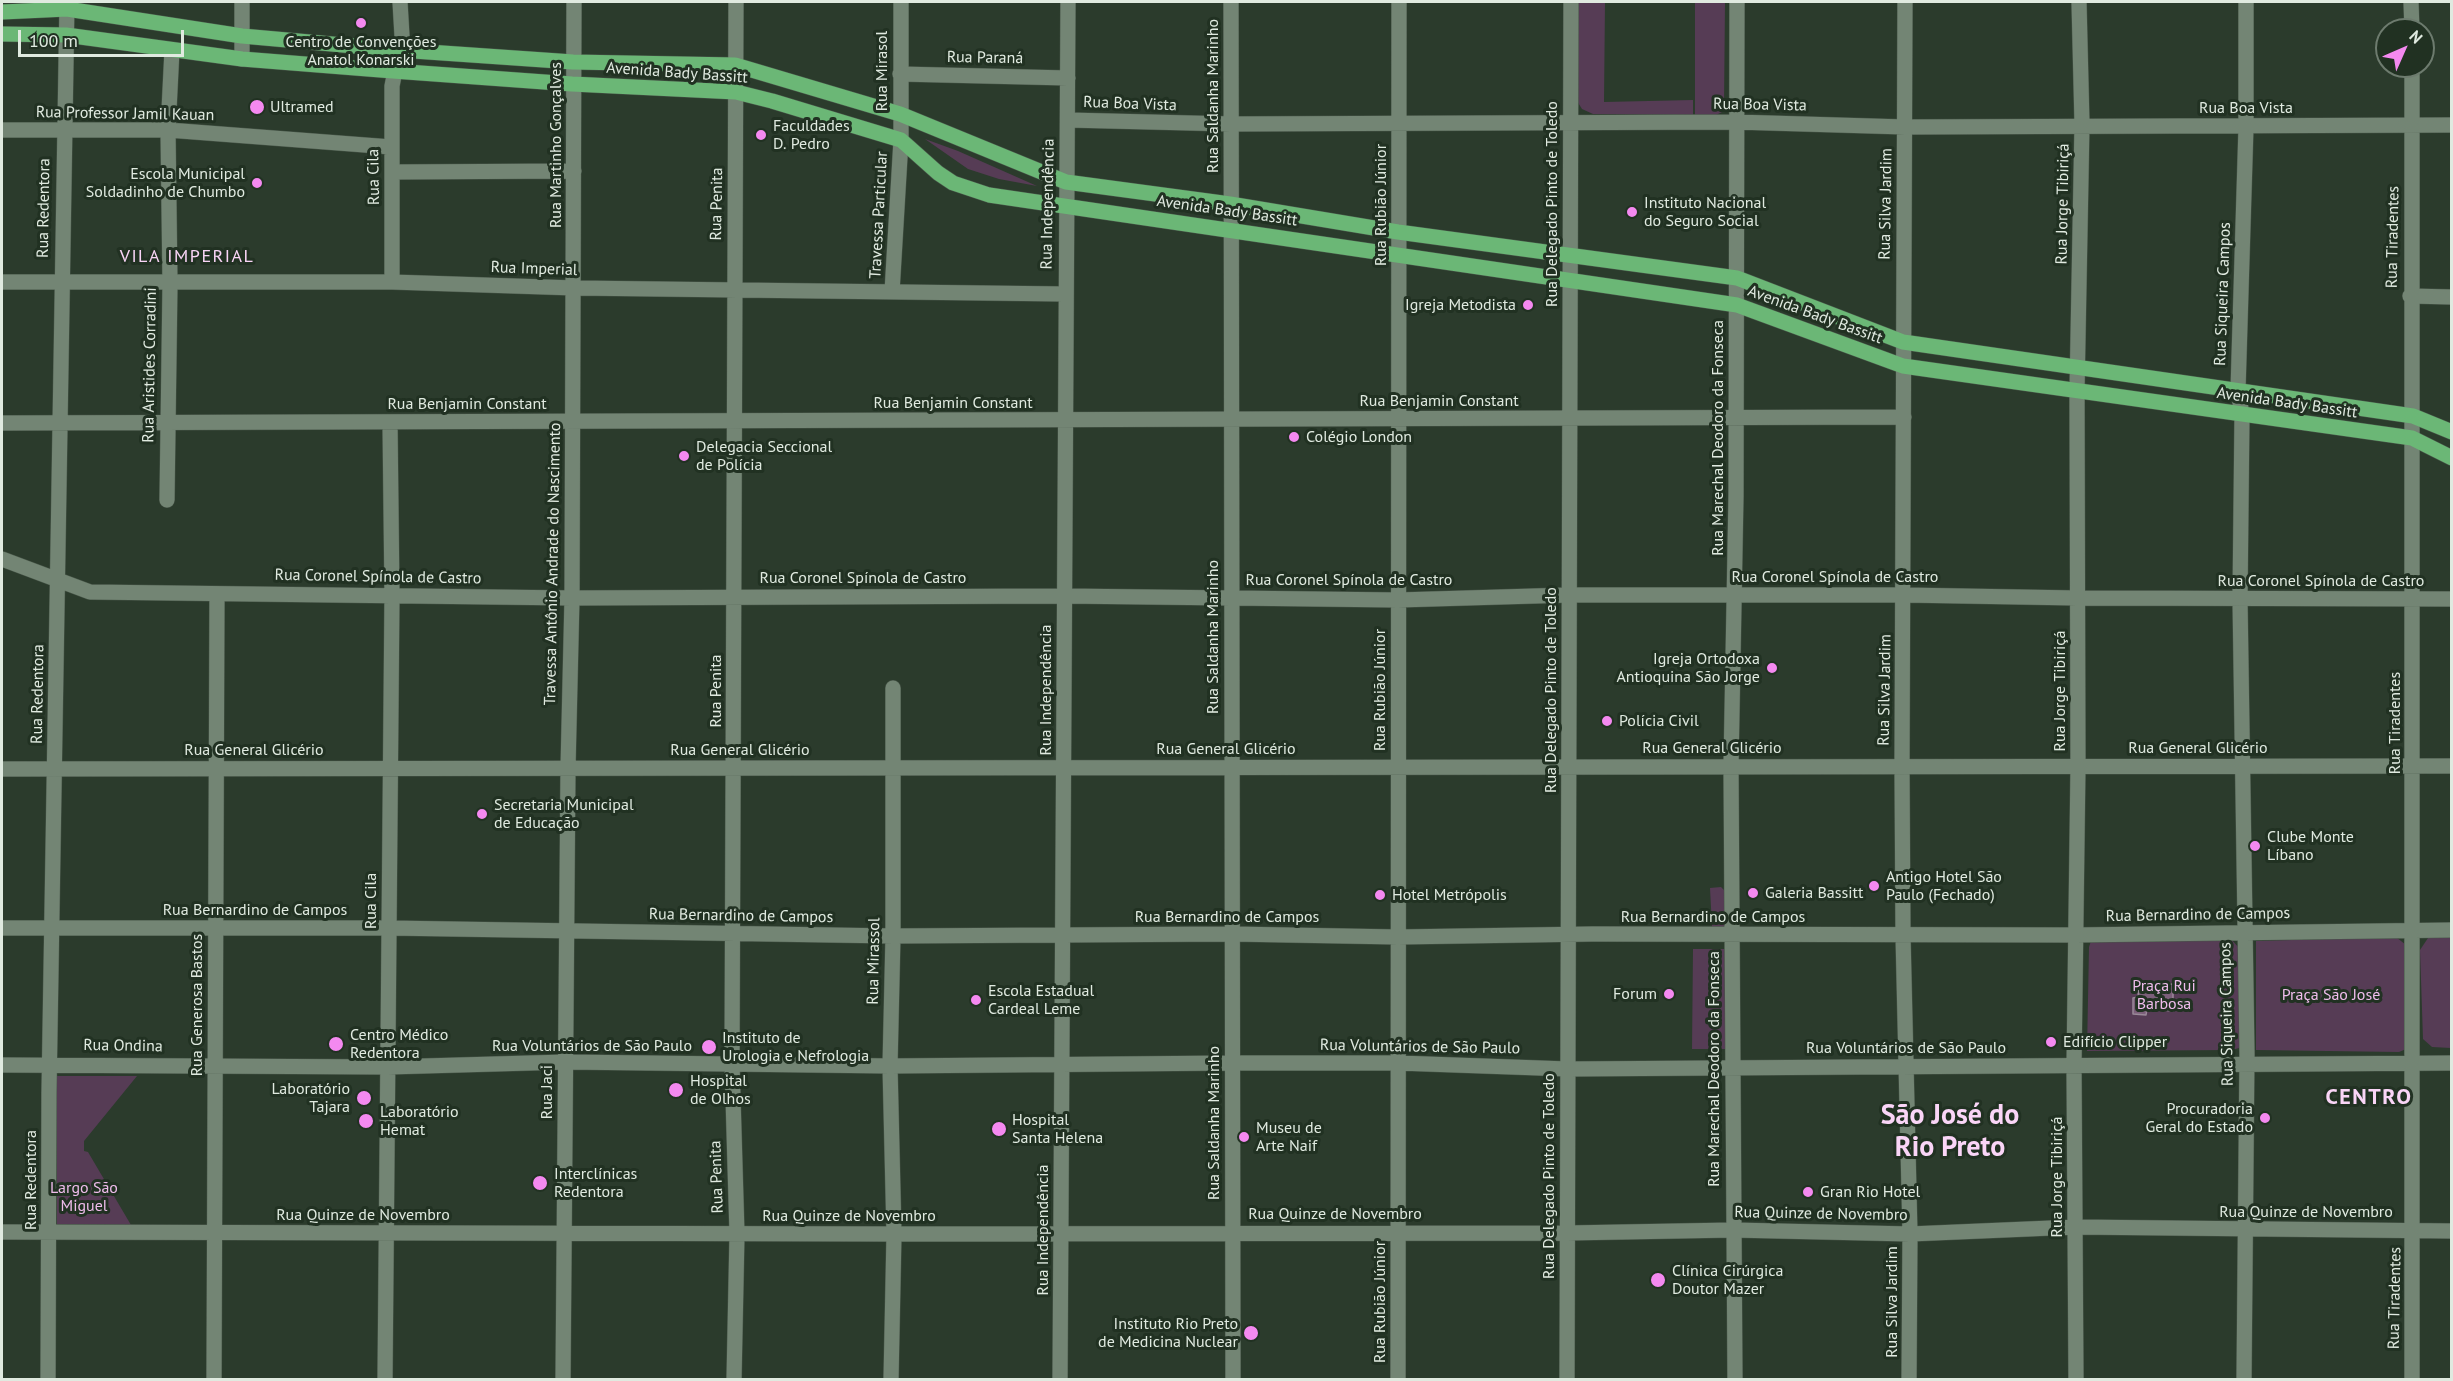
<!DOCTYPE html>
<meta charset="utf-8">
<style>
body{margin:0}
#map{position:relative;width:2453px;height:1381px;overflow:hidden;background:#2b3b2c;font-family:"PT Sans",sans-serif}
canvas{display:block}
.frame{position:absolute;inset:0;border:3px solid #e0eae0;pointer-events:none}
.north{position:absolute;left:2375px;top:18px;width:60px;height:60px;box-sizing:border-box;background:#213122;border:2px solid #6d7b6e;border-radius:50%;rotate:45deg;font-size:16px;font-weight:700;line-height:24px;text-align:center;color:#e0eae0}
.north::after{content:'';display:block;margin:auto;width:21px;height:27px;background:#f489f0;clip-path:polygon(50% 0,100% 100%,50% 72%,0 100%)}
.scale{position:absolute;left:18px;top:30px;width:166px;height:27px;box-sizing:border-box;border:3px solid #e0eae0;border-top:0;padding-left:8px;font-size:18px;line-height:21px;white-space:nowrap;color:#e0eae0;-webkit-text-stroke:4px #213122;paint-order:stroke}
</style>
<div id="map">
<canvas width="2453" height="1381"></canvas>
<div class="frame"></div>
<div class="north">N</div>
<div class="scale">100 m</div>
</div>
<script>
const g = document.querySelector('canvas').getContext('2d');
g.lineJoin = 'round';
function fill(path, color) { g.fillStyle = color; g.fill(path, 'evenodd'); }
const poly = rows => new Path2D(rows.map(r => 'M' + r).join(''));
function strokePath(path, color, width, dash) { g.strokeStyle = color; g.lineWidth = width; g.lineCap = dash ? 'butt' : 'round'; g.setLineDash(dash || []); g.stroke(path); }
function write(font, color, halo, rows, align = 'center') {
  g.font = font + ' "PT Sans",sans-serif'; g.lineWidth = 6; g.setLineDash([]); g.textBaseline = 'middle'; g.strokeStyle = halo; g.fillStyle = color; for (const [text, x, y, turn = 0] of rows) {
    g.save(); g.translate(x, y); g.rotate((+turn || 0) * Math.PI / 180); g.textAlign = isNaN(turn) ? turn : align; if (halo) g.strokeText(text, 0, 0); g.fillText(text, 0, 0); g.restore();
  }
}
fill(poly([
 [1578,2,1605,2,1604,102,1693,100,1693,115,1593,114,1582,109,1577,101],
 [1695,2,1725,2,1724,106,1722,112,1716,115,1695,115],
 [925,139,958,151,1037,186,999,179,968,169],
 [1721,887,1724,890,1726,927,1712,927,1710,888],
 [2451,936,2451,1048,2432,1047,2423,1039,2420,950,2428,938],
 [2396,937,2406,945,2406,1049,2399,1052,2256,1050,2256,941],
 [2231,939,2239,948,2239,1048,2232,1050,2087,1051,2089,947,2091,941],
 [1693,949,1728,949,1728,1049,1692,1049],
 [57,1076,137,1076,84,1141,84,1151,88,1152,131,1225,57,1224]
]), '#563c55');
const water = poly([
 [2173,984,2173,1011,2147,1009,2146,1015,2133,1014,2133,998,2138,997,2139,985,2173,984]
]);
fill(water, '#7c5f7a');
strokePath(water, '#9a8999', 1.5);
const minor = poly([
 [242,2,242,59],
 [1231,2,1233,1380],
 [1905,2,1902,766,1903,935,1910,1234,1909,1380],
 [2411,2,2412,30],
 [2412,66,2412,1380],
 [900,74,1068,78],
 [1068,120,1231,124,1735,122,1905,127,2452,125],
 [2,130,168,130,391,147],
 [392,172,574,171],
 [2,282,392,282,575,288,1064,294],
 [392,282,392,86,402,36,400,2],
 [892,292,901,140,901,2],
 [2410,296,2452,297],
 [2,423,1904,417],
 [167,500,170,284,168,130,172,50],
 [2,559,90,592,572,598,1064,596,1398,600,1569,595,1904,595,2077,598,2452,599],
 [2,769,2452,766],
 [2,928,389,928,893,936,1232,934,1398,937,1592,934,2076,935,2452,930],
 [2,1065,388,1067,566,1062,890,1066,1232,1063,1398,1063,1568,1069,2452,1063],
 [2,1232,894,1234,1567,1233,1733,1230,1910,1234,2075,1227,2452,1231],
 [48,1380,49,1092,67,2],
 [214,1380,217,594],
 [385,1380,392,595,390,422],
 [563,1380,568,768,572,598,574,2],
 [734,1380,737,1234,732,1063,736,2],
 [891,1380,894,1234,890,1066,893,936,893,688],
 [1060,1380,1068,2],
 [1398,1380,1399,2],
 [1567,1380,1571,2],
 [1735,1380,1731,766,1736,496,1737,2],
 [2076,1380,2074,1066,2078,766,2077,391,2082,124,2079,2],
 [2244,1380,2247,1053,2240,599,2242,415,2238,390,2246,127,2246,2]
]);
const major = poly([
 [2,12,67,9,242,36,399,50,573,62,735,65,900,114,1066,182,1230,204,1398,232,1737,278,1903,342,2413,416,2452,432],
 [2,34,66,35,242,59,393,71,572,84,736,92,772,101,901,140,938,173,953,183,989,195,1737,305,1903,366,2412,438,2452,458]
]);
strokePath(minor, '#485649', 16);
strokePath(major, '#485649', 16);
strokePath(minor, '#738574', 15);
strokePath(major, '#6bb776', 15);
for (const [x, y, r, color] of [
 [361,23,6,"#f489f0"],
 [257,107,8,"#f489f0"],
 [761,135,6,"#f489f0"],
 [257,183,6,"#f489f0"],
 [1632,212,6,"#f489f0"],
 [1528,305,6,"#f489f0"],
 [1294,437,6,"#f489f0"],
 [684,456,6,"#f489f0"],
 [1772,668,6,"#f489f0"],
 [1607,721,6,"#f489f0"],
 [482,814,6,"#f489f0"],
 [2255,846,6,"#f489f0"],
 [1874,886,6,"#f489f0"],
 [1753,893,6,"#f489f0"],
 [1380,895,6,"#f489f0"],
 [1669,994,6,"#f489f0"],
 [976,1000,6,"#f489f0"],
 [2051,1042,6,"#f489f0"],
 [336,1044,8,"#f489f0"],
 [709,1047,8,"#f489f0"],
 [676,1090,8,"#f489f0"],
 [364,1098,8,"#f489f0"],
 [2265,1118,6,"#f489f0"],
 [366,1121,8,"#f489f0"],
 [999,1129,8,"#f489f0"],
 [1244,1137,6,"#f489f0"],
 [540,1183,8,"#f489f0"],
 [1808,1192,6,"#f489f0"],
 [1658,1280,8,"#f489f0"],
 [1251,1333,8,"#f489f0"]
]) { const dot = new Path2D(); dot.arc(x, y, r, 0, 2 * Math.PI); g.fillStyle = color; g.fill(dot); strokePath(dot, '#213122', 2); }
write('16px', '#e0eae0', '#213122', [
 ["Centro de Convenções",361,42,"center"],
 ["Anatol Konarski",361,60,"center"],
 ["Ultramed",270,107],
 ["Faculdades",773,126],
 ["D. Pedro",773,144],
 ["Escola Municipal",245,174,"right"],
 ["Soldadinho de Chumbo",245,192,"right"],
 ["Instituto Nacional",1644,203],
 ["do Seguro Social",1644,221],
 ["Igreja Metodista",1516,305,"right"],
 ["Colégio London",1306,437],
 ["Delegacia Seccional",696,447],
 ["de Polícia",696,465],
 ["Igreja Ortodoxa",1760,659,"right"],
 ["Antioquina São Jorge",1760,677,"right"],
 ["Polícia Civil",1619,721],
 ["Secretaria Municipal",494,805],
 ["de Educação",494,823],
 ["Clube Monte",2267,837],
 ["Líbano",2267,855],
 ["Antigo Hotel São",1886,877],
 ["Paulo (Fechado)",1886,895],
 ["Galeria Bassitt",1765,893],
 ["Hotel Metrópolis",1392,895],
 ["Escola Estadual",988,991],
 ["Cardeal Leme",988,1009],
 ["Forum",1657,994,"right"],
 ["Centro Médico",350,1035],
 ["Redentora",350,1053],
 ["Instituto de",722,1038],
 ["Urologia e Nefrologia",722,1056],
 ["Edifício Clipper",2063,1042],
 ["Hospital",690,1081],
 ["de Olhos",690,1099],
 ["Laboratório",350,1089,"right"],
 ["Tajara",350,1107,"right"],
 ["Procuradoria",2253,1109,"right"],
 ["Geral do Estado",2253,1127,"right"],
 ["Laboratório",380,1112],
 ["Hemat",380,1130],
 ["Hospital",1012,1120],
 ["Santa Helena",1012,1138],
 ["Museu de",1256,1128],
 ["Arte Naif",1256,1146],
 ["Interclínicas",554,1174],
 ["Redentora",554,1192],
 ["Gran Rio Hotel",1820,1192],
 ["Clínica Cirúrgica",1672,1271],
 ["Doutor Mazer",1672,1289],
 ["Instituto Rio Preto",1238,1324,"right"],
 ["de Medicina Nuclear",1238,1342,"right"]
], 'left');
write('16px', '#e0eae0', '#213122', [
 ["Rua Paraná",985,58,1],
 ["Rua Mirasol",882,71,-90],
 ["Avenida Bady Bassitt",677,73,4],
 ["Rua Saldanha Marinho",1213,96,-90],
 ["Rua Boa Vista",1130,104,2],
 ["Rua Boa Vista",1760,105,1],
 ["Rua Boa Vista",2246,108],
 ["Rua Professor Jamil Kauan",125,114,1],
 ["Rua Martinho Gonçalves",556,145,-90],
 ["Rua Cila",374,177,-91],
 ["Rua Penita",717,204,-89],
 ["Rua Independência",1048,204,-89],
 ["Rua Delegado Pinto de Toledo",1552,204,-90],
 ["Rua Silva Jardim",1886,204,-89],
 ["Rua Jorge Tibiriçá",2063,204,-89],
 ["Rua Rubião Júnior",1381,205,-90],
 ["Rua Redentora",44,208,-89],
 ["Avenida Bady Bassitt",1227,211,8],
 ["Travessa Particular",879,215,-87],
 ["Rua Tiradentes",2393,237,-89],
 ["Rua Imperial",534,269,2],
 ["Rua Siqueira Campos",2223,294,-88],
 ["Avenida Bady Bassitt",1815,315,20],
 ["Rua Aristides Corradini",150,365,-89],
 ["Rua Benjamin Constant",1439,401],
 ["Rua Benjamin Constant",953,403],
 ["Avenida Bady Bassitt",2287,403,8],
 ["Rua Benjamin Constant",467,404],
 ["Rua Marechal Deodoro da Fonseca",1718,438,-90],
 ["Travessa Antônio Andrade do Nascimento",553,564,-89],
 ["Rua Coronel Spínola de Castro",378,577,1],
 ["Rua Coronel Spínola de Castro",1835,577],
 ["Rua Coronel Spínola de Castro",863,578],
 ["Rua Coronel Spínola de Castro",1349,580],
 ["Rua Coronel Spínola de Castro",2321,581],
 ["Rua Saldanha Marinho",1213,637,-90],
 ["Rua Independência",1046,690,-90],
 ["Rua Rubião Júnior",1380,690,-90],
 ["Rua Delegado Pinto de Toledo",1551,690,-90],
 ["Rua Silva Jardim",1885,690,-89],
 ["Rua Penita",716,691,-90],
 ["Rua Jorge Tibiriçá",2060,691,-90],
 ["Rua Redentora",38,694,-89],
 ["Rua Tiradentes",2395,723,-90],
 ["Rua General Glicério",1712,748],
 ["Rua General Glicério",2198,748],
 ["Rua General Glicério",1226,749],
 ["Rua General Glicério",254,750],
 ["Rua General Glicério",740,750],
 ["Rua Cila",371,901,-90],
 ["Rua Bernardino de Campos",255,910],
 ["Rua Bernardino de Campos",2198,915,-1],
 ["Rua Bernardino de Campos",741,916,1],
 ["Rua Bernardino de Campos",1227,917],
 ["Rua Bernardino de Campos",1713,917],
 ["Rua Mirassol",874,961,-89],
 ["Rua Generosa Bastos",197,1005,-90],
 ["Rua Siqueira Campos",2227,1014,-91],
 ["Rua Ondina",123,1046,1],
 ["Rua Voluntários de São Paulo",592,1046],
 ["Rua Voluntários de São Paulo",1420,1047,1],
 ["Rua Voluntários de São Paulo",1906,1048],
 ["Rua Marechal Deodoro da Fonseca",1714,1069,-90],
 ["Rua Jaci",547,1092,-90],
 ["Rua Saldanha Marinho",1214,1123,-90],
 ["Rua Delegado Pinto de Toledo",1549,1176,-90],
 ["Rua Penita",717,1177,-92],
 ["Rua Jorge Tibiriçá",2057,1177,-90],
 ["Rua Redentora",31,1180,-90],
 ["Rua Quinze de Novembro",2306,1212],
 ["Rua Quinze de Novembro",1335,1214],
 ["Rua Quinze de Novembro",1821,1214,1],
 ["Rua Quinze de Novembro",363,1215],
 ["Rua Quinze de Novembro",849,1216],
 ["Rua Independência",1043,1230,-90],
 ["Rua Tiradentes",2395,1298,-89],
 ["Rua Rubião Júnior",1380,1302,-90],
 ["Rua Silva Jardim",1892,1302,-90]
]);
write('16px', '#efbcec', '#213122', [
 ["Praça Rui",2164,986],
 ["Barbosa",2164,1004],
 ["Praça São José",2331,995],
 ["Largo São",84,1188],
 ["Miguel",84,1206]
]);
g.letterSpacing = '1.5px';
write('18px', '#fad5f7', '#213122', [
 ["VILA IMPERIAL",187,257]
]);
g.letterSpacing = '0px';
g.letterSpacing = '1.5px';
write('bold 22px', '#fad5f7', '#213122', [
 ["CENTRO",2369,1098]
]);
g.letterSpacing = '0px';
write('bold 28px', '#fad5f7', '#213122', [
 ["São José do",1950,1116],
 ["Rio Preto",1950,1148]
]);
</script>
